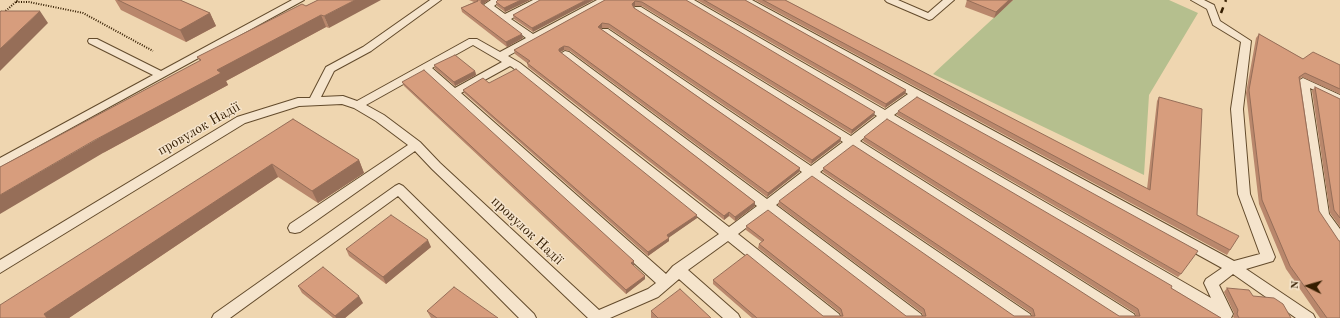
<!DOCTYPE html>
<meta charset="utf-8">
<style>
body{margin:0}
#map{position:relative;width:1340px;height:318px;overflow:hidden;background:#efd6b0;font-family:"Old Standard TT",serif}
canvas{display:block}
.north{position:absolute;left:1288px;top:266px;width:40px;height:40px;-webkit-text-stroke:3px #f5e4cc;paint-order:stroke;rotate:275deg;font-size:11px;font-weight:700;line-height:16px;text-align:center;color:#341d00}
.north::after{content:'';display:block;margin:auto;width:14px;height:18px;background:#341d00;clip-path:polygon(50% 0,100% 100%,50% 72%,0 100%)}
</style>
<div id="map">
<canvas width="1340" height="318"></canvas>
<div class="north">N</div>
</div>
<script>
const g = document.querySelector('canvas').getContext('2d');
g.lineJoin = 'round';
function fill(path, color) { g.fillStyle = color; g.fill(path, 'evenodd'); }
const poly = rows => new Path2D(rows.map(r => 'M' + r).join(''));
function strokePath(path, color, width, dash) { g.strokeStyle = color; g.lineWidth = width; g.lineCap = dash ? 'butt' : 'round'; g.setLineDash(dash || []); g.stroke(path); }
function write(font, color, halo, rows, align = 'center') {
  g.font = font + ' "Old Standard TT",serif'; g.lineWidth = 3; g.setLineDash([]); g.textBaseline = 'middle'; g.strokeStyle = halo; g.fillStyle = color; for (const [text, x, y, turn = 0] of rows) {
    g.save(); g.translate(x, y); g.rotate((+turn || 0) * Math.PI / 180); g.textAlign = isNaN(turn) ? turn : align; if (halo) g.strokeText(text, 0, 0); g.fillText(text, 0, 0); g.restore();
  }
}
fill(poly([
 [1013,0,1169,0,1198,13,1149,95,1144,175,933,74]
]), '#b5bf8e');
const lane = poly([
 [292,0,304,0,0,167,0,158,153,75,89,43,88,41,89,39,97,39,161,71,292,0],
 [430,0,441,0,371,51,334,71,321,97,343,96,357,101,469,39,477,39,500,52,526,38,485,8,483,6,485,4,491,0,502,0,494,6,505,14,533,0,545,0,511,19,533,34,597,0,609,0,508,56,520,63,729,227,757,206,560,54,565,51,569,52,767,199,802,172,600,31,602,29,608,29,811,166,843,142,635,11,633,9,635,7,641,7,851,136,877,116,682,0,694,0,885,110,908,94,740,0,752,0,1234,261,1260,254,1238,194,1231,109,1241,42,1213,25,1207,9,1191,0,1204,0,1214,5,1220,21,1251,41,1243,109,1250,194,1275,257,1273,261,1246,269,1313,314,1315,318,1296,318,1233,274,1219,285,1233,314,1231,318,1220,318,886,121,860,141,1134,314,1136,318,1117,318,852,147,820,172,1030,314,1032,318,1013,318,811,178,776,205,921,314,923,318,905,318,767,212,738,234,839,314,841,318,823,318,728,241,688,270,738,314,740,318,723,318,679,279,658,297,610,318,588,318,432,169,415,151,300,232,295,233,290,232,288,228,290,224,408,145,376,121,354,108,342,104,299,106,245,123,0,273,0,260,237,117,298,98,310,98,326,67,363,47,430,0],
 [473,45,502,62,455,88,432,68,473,45],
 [510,66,512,67,719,234,673,266,666,274,461,93,510,66],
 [425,72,449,95,656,283,648,289,599,310,440,163,420,142,384,115,366,105,425,72],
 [916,99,1222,268,1206,279,1204,283,1211,298,894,115,916,99],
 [885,0,898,0,928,13,943,0,954,0,932,19,929,20,887,2,885,0],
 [1303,78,1340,95,1340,103,1310,88,1329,214,1340,229,1340,244,1335,243,1317,215,1298,81,1303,78],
 [399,184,403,186,534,314,536,318,519,318,398,196,230,318,212,318,214,314,395,186,399,184]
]);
strokePath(lane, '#634b2c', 2);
strokePath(poly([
 [16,2,29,2,83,13,153,51],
 [0,16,18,0]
]), '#341d00', 2, [1, 1.5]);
fill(lane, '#f5e4cc');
strokePath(poly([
 [1221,13,1226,0]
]), '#341d00', 2.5, [6, 6]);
fill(poly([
 [115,0,180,0,210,13,216,26,186,42,121,10],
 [318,0,329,28,326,27,226,81,228,85,103,153,200,61,197,57],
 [469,0,489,0,483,4,523,38,507,47,462,12,461,8,474,2],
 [498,0,530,0,505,12,497,6,496,2],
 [540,0,533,32,514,19,513,15],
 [605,0,686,0,874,116,851,134,642,6,635,6,633,7,634,8,841,138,840,142,811,164,609,28,602,28,601,29,800,168,799,172,767,197,570,51,564,50,560,52,755,202,755,206,735,221,729,216,724,220,528,67,527,63,515,54,514,50],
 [697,0,745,0,906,90,905,94,885,108],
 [755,0,785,0,1147,189,1157,101,1159,97,1197,215,1230,250,1227,255],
 [967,0,1013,0,994,18,965,7],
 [1259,34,1303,59,1340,65,1340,94,1302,77,1300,79,1319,211,1340,318,1320,318,1286,269,1259,204,1246,93,1256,38],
 [434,65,475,71,476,75,455,86,435,69],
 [402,82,634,261,634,265,633,266,645,276,645,279,626,294,404,86],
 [489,83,697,215,697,218,669,237,669,241,648,256,464,93,463,90],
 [1315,87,1340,99,1340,227,1330,213,1312,91],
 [898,111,1181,274,1178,277,897,115],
 [293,119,359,160,364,173,318,203,278,177,69,318,0,318],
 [864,137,1171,288,1221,318,752,318,713,284,713,280,823,316,841,316,840,313,758,248,759,244,762,242,746,230,746,226,906,316,923,316,922,313,778,205,779,201,1014,316,1032,316,1031,313,823,172,823,168,1119,316,1136,316,1135,313,863,141],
 [431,247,386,284,349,256,346,249],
 [298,286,363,303,345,318,333,318,302,293],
 [1227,288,1253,296,1291,318,1234,318,1233,317,1234,313,1224,292],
 [427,311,498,318,431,318],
 [651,311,711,318,651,318]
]), '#b9876c');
fill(poly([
 [355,0,381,0,329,28,324,16],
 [482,0,489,0,482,5,481,1],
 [521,0,530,0,505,12,504,8],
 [586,0,594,0,533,32,532,28],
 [1009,0,1013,0,994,18,996,12],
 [635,1,635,6,632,8,632,4],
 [40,11,48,23,0,71,0,49],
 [210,13,216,26,186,42,180,30],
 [321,15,326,27,226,81,228,85,103,153,0,214,0,195,217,70],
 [602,23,602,28,599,31,598,27],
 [522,34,523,38,507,47,506,42],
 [564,46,564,50,559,53,559,55,559,49],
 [475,71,476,75,455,86,454,82],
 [906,90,905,94,885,108,886,104],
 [875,112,874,116,851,134,852,130],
 [841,138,840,142,811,164,812,160],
 [359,160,364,173,318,203,312,191],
 [272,164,278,177,69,318,47,318,44,314],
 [800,168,799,172,767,197,768,193],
 [755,202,755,206,735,221,735,217],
 [729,212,729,216,724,220,724,216],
 [697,215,697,218,667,239,667,235],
 [669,238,669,241,648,256,648,252],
 [428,240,431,247,386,284,383,277],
 [634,261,634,265,631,267,631,263],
 [645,276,645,279,626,294,626,290],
 [359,296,363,303,345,318,336,318,335,316]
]), '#966e58');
const building = poly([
 [118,0,180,0,210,13,180,30,118,0],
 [318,0,355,0,324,16,321,15,217,70,221,73,93,141,0,195,0,167,201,60,197,57,302,4,306,6,318,0],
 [477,0,482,0,481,1,481,3,522,34,506,42,461,8,478,1,477,0],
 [498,0,521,0,504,8,496,2,498,0],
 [540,0,586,0,532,28,513,15,540,0],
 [605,0,686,0,875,112,852,130,642,2,635,1,632,4,634,8,841,138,812,160,609,24,602,23,598,27,800,168,768,193,569,47,564,46,559,49,559,51,755,202,735,217,729,212,724,216,527,63,530,61,514,50,605,0],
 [704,0,745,0,906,90,886,104,704,0],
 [763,0,785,0,1150,190,1159,97,1202,109,1197,215,1239,236,1230,250,763,0],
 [967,0,1009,0,996,12,967,0],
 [1,11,40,11,0,49,0,12,1,11],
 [1259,34,1303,59,1313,52,1340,65,1340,89,1305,73,1299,77,1319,211,1339,241,1340,241,1340,318,1327,318,1290,266,1262,200,1249,90,1259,34],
 [455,55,475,71,454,82,434,65,455,55],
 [516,69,697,215,667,235,669,238,648,252,463,90,483,78,489,83,516,69],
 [424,70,634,261,631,263,645,276,626,290,402,82,424,70],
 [1315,87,1340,99,1340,218,1334,210,1315,87],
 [917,97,1198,251,1181,274,898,111,917,97],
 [293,119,359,160,312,191,272,164,44,314,47,318,0,318,0,305,293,119],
 [887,119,1172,286,1171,288,1221,318,757,318,713,280,747,254,823,316,843,316,841,309,759,244,764,240,746,226,768,210,906,316,926,316,924,309,779,201,812,176,1014,316,1035,316,1033,309,823,168,853,145,1119,316,1140,316,1138,309,864,137,887,119],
 [391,215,428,240,383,277,346,249,391,215],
 [323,267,359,296,335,316,298,286,323,267],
 [454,287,498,318,437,318,427,311,454,287],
 [1227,288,1249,290,1253,296,1274,298,1283,304,1291,318,1239,318,1237,314,1238,310,1227,288],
 [680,289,711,318,658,318,651,311,680,289]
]);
fill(building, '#d79d7d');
strokePath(building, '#966e58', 1);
write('14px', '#341d00', '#f5e4cc', [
 ["провулок Надії",199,129,-30],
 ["провулок Надії",527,231,43]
]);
</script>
